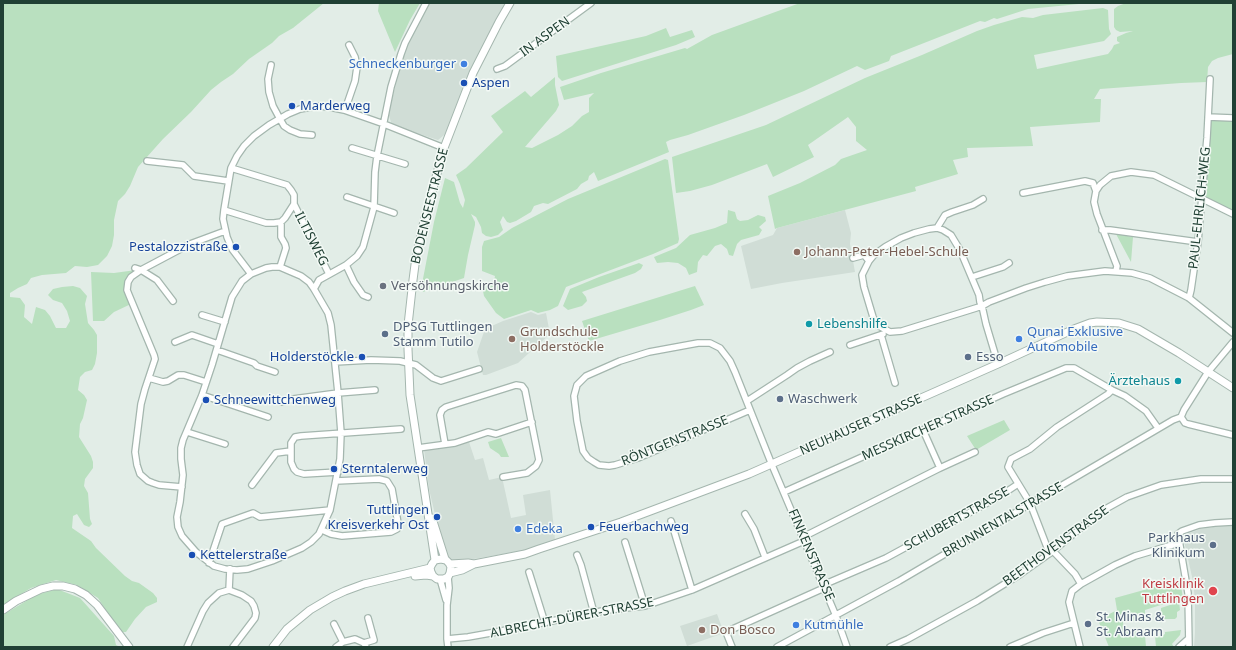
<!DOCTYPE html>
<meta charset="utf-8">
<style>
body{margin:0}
#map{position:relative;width:1236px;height:650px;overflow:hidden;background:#e2ede7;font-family:"Noto Sans",sans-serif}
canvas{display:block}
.frame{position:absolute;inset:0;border:4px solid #204034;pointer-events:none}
</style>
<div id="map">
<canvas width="1236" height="650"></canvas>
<div class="frame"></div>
</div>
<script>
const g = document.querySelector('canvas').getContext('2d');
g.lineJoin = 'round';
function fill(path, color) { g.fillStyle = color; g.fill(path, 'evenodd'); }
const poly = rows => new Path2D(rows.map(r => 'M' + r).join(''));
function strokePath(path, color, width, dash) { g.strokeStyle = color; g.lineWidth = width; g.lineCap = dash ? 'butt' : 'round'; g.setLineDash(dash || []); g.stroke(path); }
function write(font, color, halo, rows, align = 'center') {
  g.font = font + ' "Noto Sans",sans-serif'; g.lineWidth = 3; g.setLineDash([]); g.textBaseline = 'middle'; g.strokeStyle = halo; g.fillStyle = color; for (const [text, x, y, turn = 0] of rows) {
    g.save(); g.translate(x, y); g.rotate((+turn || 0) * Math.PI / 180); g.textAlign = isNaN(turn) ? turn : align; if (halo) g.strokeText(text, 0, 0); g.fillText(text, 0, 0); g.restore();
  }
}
fill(poly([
 [424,3,509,3,449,131,438,140,392,125,388,113,404,56,415,20],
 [845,210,851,233,850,244,855,272,782,283,751,289,741,246,773,235,777,228],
 [531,312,538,315,546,313,550,334,518,363,486,375,483,375,477,352,485,329,503,321],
 [468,439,475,460,483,458,489,480,502,477,511,518,526,515,523,495,550,490,555,540,526,550,456,562,446,557,441,540,429,489,424,449],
 [1233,524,1233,647,1194,647,1195,633,1195,600,1193,581,1184,541,1185,535,1200,529],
 [717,614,724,633,687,646,680,626]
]), '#d0ddd6');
fill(poly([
 [3,3,324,3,293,28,279,36,272,43,249,59,233,74,221,82,211,90,191,112,163,139,138,167,130,186,125,194,118,201,114,220,114,235,112,246,107,256,98,265,87,267,75,266,66,273,42,275,31,278,27,284,18,288,10,293,10,297,20,298,25,305,24,317,32,324,36,307,45,310,50,316,56,328,66,328,70,321,67,311,62,303,53,300,48,295,53,289,62,287,73,286,80,288,87,296,85,304,88,323,94,330,97,335,97,353,95,364,92,370,85,372,80,377,78,390,84,395,87,400,83,418,80,424,79,437,91,456,93,462,93,468,85,479,84,486,88,493,90,519,92,524,89,527,84,525,77,514,73,516,72,528,91,541,96,548,125,576,132,581,139,583,153,593,157,598,157,602,146,607,135,619,126,632,120,632,98,598,77,585,56,580,31,588,3,605],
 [379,3,420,3,410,20,395,52,378,11],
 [800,3,1089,3,1028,9,997,19,994,18,985,22,980,21,891,56,889,61,865,70,857,66,804,91,744,115,688,135,670,140,666,142,669,152,598,181,594,172,589,176,588,180,581,184,577,189,548,204,543,203,534,206,531,212,516,221,510,223,507,222,503,216,500,222,503,230,498,235,491,237,486,236,482,233,481,227,476,217,471,214,475,222,475,225,468,255,464,278,423,292,421,289,434,222,445,178,454,182,460,203,463,208,465,200,460,184,456,175,466,168,503,132,491,116,525,91,531,97,555,77,555,85,559,105,556,111,525,147,532,148,558,135,572,126,582,116,589,112,589,98,594,93,564,100,560,87,601,73,685,48,687,49,712,35],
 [1126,3,1233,3,1233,54,1218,58,1212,61,1208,67,1207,82,1181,83,1100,89,1094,99,1101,99,1100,122,1030,127,1033,146,967,148,968,157,953,160,958,174,915,187,916,191,777,228,775,229,768,196,800,183,835,165,841,159,867,150,856,141,856,127,848,117,808,145,814,157,773,177,767,164,712,185,690,191,676,193,672,157,766,125,865,78,922,55,977,31,994,25,1022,17,1033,18,1043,15,1103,8,1108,10,1109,29,1111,34,1104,41,1034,55,1037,69,1108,54,1112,49,1114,45,1120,43,1117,41,1117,37,1126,33,1133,31,1120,32,1116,30,1114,27,1114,9,1118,6],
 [666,28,670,37,692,30,695,37,676,45,562,81,558,77,556,56,646,36],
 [1210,118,1233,119,1233,210,1220,207,1203,199],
 [665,159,668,160,679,239,678,243,653,254,566,287,558,306,550,310,538,313,531,310,504,319,496,313,484,296,483,291,484,287,494,281,495,276,482,271,482,247,484,241,499,237,512,228,568,199],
 [728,210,735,212,737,219,740,221,748,220,758,215,765,217,766,221,759,227,762,230,759,235,741,240,737,244,733,256,729,255,727,249,721,244,715,246,707,256,703,255,698,262,697,272,689,275,686,268,678,263,668,262,657,263,654,257,676,248,690,235,715,228,727,223],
 [1116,234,1133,237,1131,262],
 [639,263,643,265,641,269,635,273,582,292,586,297,587,301,582,306,568,310,563,306,570,289,599,277],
 [136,270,129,276,126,282,131,304,114,312,104,321,93,321,91,272,114,273],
 [695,286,704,305,691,310,660,320,589,341,582,321],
 [1004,420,1010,430,976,450,967,436],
 [501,438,509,457,501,457,499,454,490,448,488,442],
 [1180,580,1183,598,1145,610,1145,620,1123,622,1124,632,1137,631,1138,634,1145,635,1146,647,1109,647,1098,620,1117,610,1115,598],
 [57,589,80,598,114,636,116,645,120,647,3,647,3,615,36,595],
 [1179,602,1180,610,1177,612,1177,617,1175,619,1161,619,1161,608],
 [1181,630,1180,635,1172,644,1174,647,1156,647,1155,636,1162,636,1165,634,1165,632]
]), '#b9e0bf');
const minor = poly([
 [271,65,268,79,269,92,273,106,280,119,284,126,290,130,300,134,312,135],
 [497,69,505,66,591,3],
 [345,110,355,81,357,67,355,57,349,45],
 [1208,117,1233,118],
 [352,148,405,164],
 [147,161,183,165,194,176,228,181],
 [231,168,287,185,291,190,294,195,294,204,329,274],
 [1023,193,1085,181,1093,183,1096,191],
 [347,197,394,213],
 [224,210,266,223,274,223,281,222,285,218,294,204],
 [937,228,945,215,952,212,973,205,983,199],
 [1102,230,1110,230,1198,242],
 [853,258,864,255,869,261],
 [346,265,354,282,363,295,368,297],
 [272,267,280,267,301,276,309,282,314,289,328,313,331,325,338,393,341,433,340,459,330,510,319,534,311,542,302,548,272,561,248,569,237,570,225,569,214,566,196,552,182,536,178,527,177,517,180,502,183,475,181,459,181,448,183,440,202,395,212,365,232,297,242,281,251,274,266,268,272,267],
 [280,267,286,248,285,244,281,237,281,222],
 [135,268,141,270,190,244,225,231],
 [1116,271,1117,266,1115,261,1097,214,1094,202,1096,191,1100,185,1111,176,1131,172,1154,175,1233,214],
 [251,274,232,249,227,237,223,219,224,210,231,168,237,156,244,146,254,136,269,125,288,114,300,109,318,106,329,107,344,110,384,124,444,148],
 [972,277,1003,267,1009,263],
 [314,289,319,280,346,265,357,256,363,247,374,207,375,172,377,156,391,87,401,54,405,43,426,3],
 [1189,298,1191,290,1198,242,1207,138,1210,79],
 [173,301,157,280,141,270,131,277,128,282,127,290,129,295,154,355,155,359,145,389,141,404,135,452,137,465,140,474,148,481,153,483,159,485,182,487],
 [202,315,225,322],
 [881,335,895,383],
 [175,342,192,335,218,344],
 [850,345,883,334],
 [217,350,254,363,257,366,275,372],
 [335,362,371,360,400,361,416,365,433,378,441,381,479,369],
 [998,364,986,324,982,306,980,302,979,295,960,250,951,235,943,230,937,228,929,229,914,233,901,238,885,247,874,255,869,261,862,275,864,287,873,317,876,323,879,326,890,332,902,331,976,308,982,306,989,302,1026,288,1045,282,1067,276,1105,271,1132,273,1150,278,1189,298,1233,333],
 [149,378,163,382,168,381,178,375,184,375,206,382],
 [202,395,268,417],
 [747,401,787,375,797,368,810,361,830,352],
 [282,402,293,399,338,393,375,390],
 [750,410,638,458,615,465,609,466,599,465,594,462,588,458,583,451,577,421,574,396,577,385,586,376,620,361,649,352,698,343,710,343,720,348,730,361,735,372,772,465,836,616,847,647],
 [1181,417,1184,410,1208,372,1233,342],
 [1181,417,1185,423,1188,424,1233,435],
 [923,430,940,468],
 [187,432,225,444],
 [445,444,440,415,442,410,446,407,516,385,522,386,525,390,539,460,536,466,527,473,503,477],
 [418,448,455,443,488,432,496,434,532,422],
 [338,472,304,474,297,472,294,469,291,462,291,443,295,437,301,436,401,429],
 [252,485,276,453,291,451],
 [784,492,1003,394,1066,368,1074,368,1112,390,1125,396,1146,411,1158,428],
 [745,514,754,529,765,557],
 [671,521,692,590],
 [322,530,331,534,342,536,391,532,397,529,398,523,392,489,387,481,379,479,336,481],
 [803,537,940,468,975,452],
 [625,542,645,606],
 [577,555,581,565,594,613],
 [209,563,222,524,253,513,260,517,330,510],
 [529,572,545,623],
 [448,577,449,588,447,605,447,639,448,647],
 [440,579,446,600],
 [1081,584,1075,574,1053,551,1047,547,1030,503,1008,467,1011,459,1030,449,1057,427,1108,394,1112,390],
 [823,585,886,558,1000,496,1018,484],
 [229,590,230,569],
 [334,624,343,642],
 [447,639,468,637,496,632,607,610,645,606,692,590,804,541],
 [364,643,374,640,368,618],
 [187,647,203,611,208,603,219,593,229,590,242,595,251,601,254,606,256,613,255,618,233,647],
 [336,647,343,642,355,639,364,643,366,647],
 [732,647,726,632,824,588],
 [777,647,899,581,1173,420,1181,417],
 [890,647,908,639,977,601,1019,575,1053,551,1100,512,1127,497,1161,485,1201,479,1233,479],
 [1010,647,1043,633,1074,623],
 [1080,647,1069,602,1072,591,1081,584,1115,565,1135,556,1179,543],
 [1179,647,1188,639],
 [1189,647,1188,593,1178,534,1182,531,1199,525,1215,523,1233,522]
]);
const tertiary = poly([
 [432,518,445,559],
 [435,560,410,395,408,349,408,325,413,280,416,257,424,221,444,148,473,73,499,22,510,3],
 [450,564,468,563,474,564],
 [450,573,462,570,474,564,525,554,539,549,621,522,749,474,998,364,1074,329,1090,323,1097,322,1119,323,1138,329,1179,353,1233,388],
 [415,576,426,575,433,576,437,579,444,579,448,577,450,573,451,567,449,563,446,560,441,559,435,560,432,564,430,568,431,572,433,576],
 [3,610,16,601,41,589,53,586,63,586,75,589,86,595,97,605,129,647],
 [273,647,287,629,310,610,332,597,345,591,364,584,430,568]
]);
strokePath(minor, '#a4b6ae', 8);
strokePath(tertiary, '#a4b6ae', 9);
strokePath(minor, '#fff', 5.5);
strokePath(tertiary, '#fff', 7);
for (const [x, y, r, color] of [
 [464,64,4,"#3f7fe0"],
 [464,83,4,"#1a4fb4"],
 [292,106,4,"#1a4fb4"],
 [236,247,4,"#1a4fb4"],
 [797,252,4,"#8d6e63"],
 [383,286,4,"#6b7280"],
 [809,324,4,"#0f9aa8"],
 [385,334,4,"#5c6f8a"],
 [512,339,4,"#8d6e63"],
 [1019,339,4,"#3f7fe0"],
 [362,357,4,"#1a4fb4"],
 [968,357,4,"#5c6f8a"],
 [1178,381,4,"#0f9aa8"],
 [780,399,4,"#5c6f8a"],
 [206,400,4,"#1a4fb4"],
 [334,469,4,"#1a4fb4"],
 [437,517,4,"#1a4fb4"],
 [591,527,4,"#1a4fb4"],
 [518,529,4,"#3f7fe0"],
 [1213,545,4,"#5c6f8a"],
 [192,555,4,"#1a4fb4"],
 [1213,591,5,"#e0444e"],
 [1088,624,4,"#5c6f8a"],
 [796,625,4,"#3f7fe0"],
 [702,630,4,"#8d6e63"]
]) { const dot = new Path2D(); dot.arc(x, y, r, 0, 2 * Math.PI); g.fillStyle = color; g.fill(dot); strokePath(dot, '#f3f9f5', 1.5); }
write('13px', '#204034', '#f3f9f5', [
 ["IN ASPEN",545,37,-36],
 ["BODENSEESTRASSE",430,206,-76],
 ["PAUL-EHRLICH-WEG",1200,208,-84],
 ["ILTISWEG",311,239,63],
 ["NEUHAUSER STRASSE",861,425,-24],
 ["MESSKIRCHER STRASSE",928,428,-24],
 ["RÖNTGENSTRASSE",675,441,-22],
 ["SCHUBERTSTRASSE",957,519,-29],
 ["BRUNNENTALSTRASSE",1003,520,-30],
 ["BEETHOVENSTRASSE",1056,546,-36],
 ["FINKENSTRASSE",811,555,67],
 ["ALBRECHT-DÜRER-STRASSE",572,618,-11]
]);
write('13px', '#366cbe', '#f3f9f5', [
 ["Schneckenburger",456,64,"right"],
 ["Qunai Exklusive",1027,332],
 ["Automobile",1027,347],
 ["Edeka",526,529],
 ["Kutmühle",804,625]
], 'left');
write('13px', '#164399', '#f3f9f5', [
 ["Aspen",472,83],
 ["Marderweg",300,106],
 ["Pestalozzistraße",228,247,"right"],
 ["Holderstöckle",354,357,"right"],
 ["Schneewittchenweg",214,400],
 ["Sterntalerweg",342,469],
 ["Tuttlingen",429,510,"right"],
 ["Kreisverkehr Ost",429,525,"right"],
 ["Feuerbachweg",599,527],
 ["Kettelerstraße",200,555]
], 'left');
write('13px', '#785e54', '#f3f9f5', [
 ["Johann-Peter-Hebel-Schule",805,252],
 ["Grundschule",520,332],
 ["Holderstöckle",520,347],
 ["Don Bosco",710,630]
], 'left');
write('13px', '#5b616d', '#f3f9f5', [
 ["Versöhnungskirche",391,286]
], 'left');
write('13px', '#0d838f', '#f3f9f5', [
 ["Lebenshilfe",817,324],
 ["Ärztehaus",1170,381,"right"]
], 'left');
write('13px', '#4e5e75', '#f3f9f5', [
 ["DPSG Tuttlingen",393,327],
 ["Stamm Tutilo",393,342],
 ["Esso",976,357],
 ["Waschwerk",788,399],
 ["Parkhaus",1205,538,"right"],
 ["Klinikum",1205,553,"right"],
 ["St. Minas &",1096,617],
 ["St. Abraam",1096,632]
], 'left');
write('13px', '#be3a42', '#f3f9f5', [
 ["Kreisklinik",1204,584],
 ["Tuttlingen",1204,599]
], 'right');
</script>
